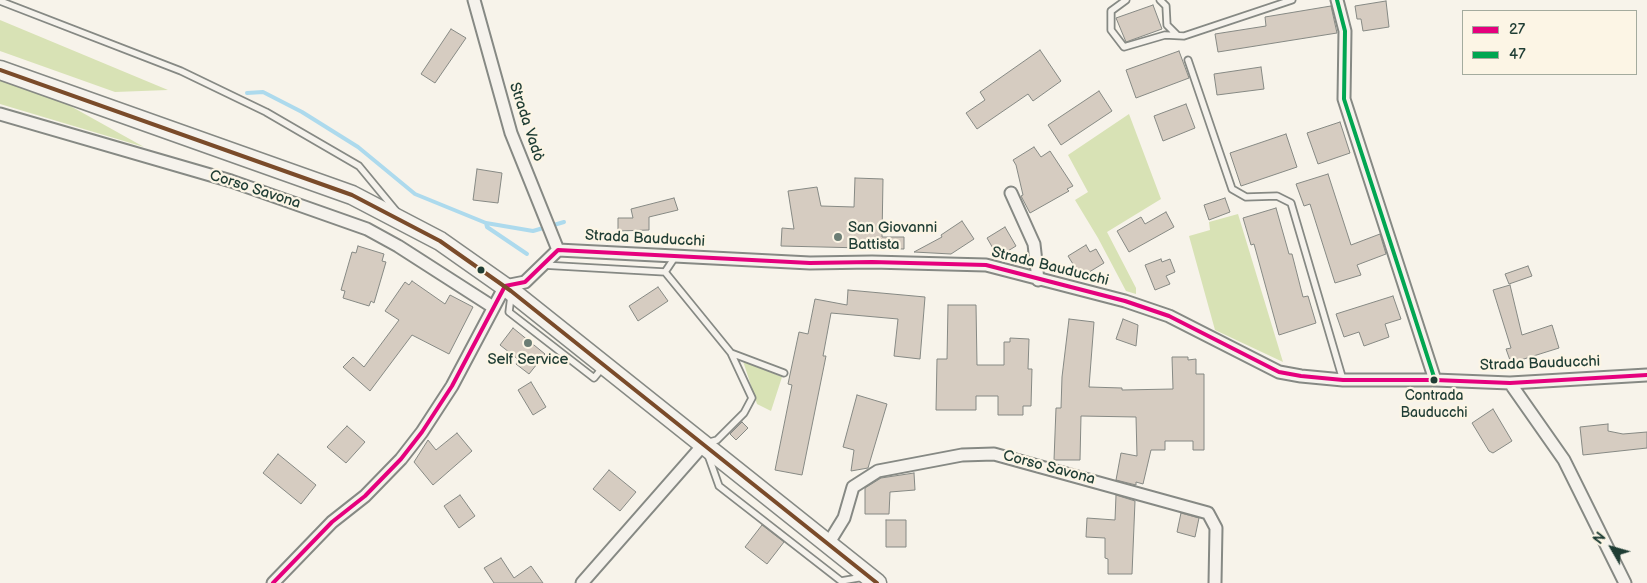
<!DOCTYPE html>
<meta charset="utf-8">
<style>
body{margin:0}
#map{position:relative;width:1647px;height:583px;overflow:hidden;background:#f7f3ea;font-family:"Balsamiq Sans",sans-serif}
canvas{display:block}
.legend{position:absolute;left:1462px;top:10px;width:175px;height:65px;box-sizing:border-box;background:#fcf5e5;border:1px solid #a4ab9e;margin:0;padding:6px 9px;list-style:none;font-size:15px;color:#1f3d34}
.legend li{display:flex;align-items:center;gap:10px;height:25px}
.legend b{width:25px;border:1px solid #a4ab9e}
.north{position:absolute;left:1587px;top:523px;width:50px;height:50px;-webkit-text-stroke:4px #fcf5e5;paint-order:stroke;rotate:308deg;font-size:14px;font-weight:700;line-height:20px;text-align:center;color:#1f3d34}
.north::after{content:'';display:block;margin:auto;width:18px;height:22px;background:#1f3d34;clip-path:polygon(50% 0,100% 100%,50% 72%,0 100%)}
</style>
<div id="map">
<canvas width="1647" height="583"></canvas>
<ul class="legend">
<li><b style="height:6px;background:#e5007d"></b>27</li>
<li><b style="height:6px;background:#00a651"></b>47</li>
</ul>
<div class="north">N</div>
</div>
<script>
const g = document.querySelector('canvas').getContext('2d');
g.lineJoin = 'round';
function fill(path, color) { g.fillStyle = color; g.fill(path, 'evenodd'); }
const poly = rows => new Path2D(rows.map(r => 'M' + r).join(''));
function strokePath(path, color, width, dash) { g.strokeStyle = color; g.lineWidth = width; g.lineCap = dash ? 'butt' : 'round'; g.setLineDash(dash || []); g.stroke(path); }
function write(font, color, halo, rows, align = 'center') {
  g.font = font + ' "Balsamiq Sans",sans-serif'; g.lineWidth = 4.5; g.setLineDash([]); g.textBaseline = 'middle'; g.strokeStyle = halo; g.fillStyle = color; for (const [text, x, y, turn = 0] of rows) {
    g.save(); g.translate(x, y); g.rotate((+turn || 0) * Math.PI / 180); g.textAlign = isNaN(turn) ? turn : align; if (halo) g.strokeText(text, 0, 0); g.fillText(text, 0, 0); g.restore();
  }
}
fill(poly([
 [0,20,168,90,115,92,0,51],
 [0,79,56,98,144,147,0,104],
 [1129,114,1161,199,1107,232,1136,288,1136,294,1126,291,1098,238,1075,200,1088,192,1068,155],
 [1238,214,1283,362,1215,330,1189,236,1210,230,1209,222],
 [743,361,782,377,771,411,757,404]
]), '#d8e2b5');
strokePath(poly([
 [247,93,263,92,302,112,358,147,415,194,486,223,533,231,564,222],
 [486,223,487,227,527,254]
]), '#addaed', 4);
const building = poly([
 [1386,1,1389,27,1363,31,1361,19,1357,19,1355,6,1386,1],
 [1153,5,1162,29,1126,42,1116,18,1153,5],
 [1331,6,1337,33,1218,52,1215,34,1266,26,1265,17,1331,6],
 [451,29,466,38,435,83,421,74,451,29],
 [1040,50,1061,81,1033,101,1028,94,977,129,966,113,985,100,980,92,1040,50],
 [1179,51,1189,78,1136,98,1126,70,1179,51],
 [1261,67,1264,89,1217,95,1214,74,1261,67],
 [1099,91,1112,111,1061,145,1048,125,1099,91],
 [1186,104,1195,128,1163,141,1154,116,1186,104],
 [1340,122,1350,153,1318,164,1307,133,1340,122],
 [1286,134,1297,167,1241,186,1230,153,1286,134],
 [1034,147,1041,157,1050,151,1073,186,1067,189,1069,191,1030,213,1021,196,1023,195,1016,165,1013,160,1034,147],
 [477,169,502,173,498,203,473,200,477,169],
 [1328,174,1351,245,1380,234,1386,254,1357,265,1361,275,1335,283,1310,204,1304,206,1296,184,1328,174],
 [855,178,883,179,882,237,904,237,904,249,781,246,782,228,794,229,788,191,817,187,821,206,854,207,855,178],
 [674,198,678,210,649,217,649,230,618,231,618,218,633,218,631,209,674,198],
 [1225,198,1230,212,1209,220,1204,205,1225,198],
 [1276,208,1289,254,1292,254,1303,297,1308,296,1316,323,1279,335,1254,244,1251,245,1243,218,1276,208],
 [1166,212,1174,227,1129,252,1117,231,1141,217,1145,224,1166,212],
 [962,221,974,239,951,254,914,252,942,237,941,235,962,221],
 [1005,227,1016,246,998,257,987,238,1005,227],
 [1086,245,1090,252,1096,249,1104,263,1081,277,1068,256,1086,245],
 [358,246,384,254,382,261,386,262,374,303,371,301,369,306,343,298,345,291,341,290,352,252,356,253,358,246],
 [1161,259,1162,262,1170,259,1175,272,1166,276,1170,284,1155,290,1145,265,1161,259],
 [1528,266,1532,276,1509,284,1505,274,1528,266],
 [412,281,445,304,450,295,473,307,449,354,412,335,370,391,343,367,353,357,364,367,399,320,385,311,405,282,409,285,412,281],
 [1510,285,1522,335,1552,325,1559,348,1511,363,1506,349,1511,348,1493,290,1510,285],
 [658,287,668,301,638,321,629,306,658,287],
 [848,290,925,297,920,359,894,356,898,319,831,313,823,356,826,356,802,475,775,470,792,385,788,384,799,332,808,334,815,299,847,305,848,290],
 [1393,296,1401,319,1385,324,1389,337,1364,346,1359,332,1344,337,1336,314,1393,296],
 [948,305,976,305,977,365,1004,365,1004,342,1010,342,1010,338,1029,339,1028,369,1032,369,1031,406,1023,406,1023,415,998,415,998,396,976,396,976,410,936,410,937,359,947,359,948,305],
 [1069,319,1094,322,1089,387,1122,388,1122,390,1173,389,1172,357,1188,357,1188,360,1196,359,1196,374,1204,374,1204,450,1193,450,1193,441,1165,441,1165,450,1151,450,1143,484,1136,482,1136,485,1116,480,1121,453,1137,456,1136,417,1081,416,1080,460,1054,460,1056,408,1061,408,1062,377,1069,319],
 [1123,319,1138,325,1136,346,1116,339,1123,319],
 [513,328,545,354,529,374,516,364,519,360,500,345,513,328],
 [531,382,546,407,533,415,518,390,531,382],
 [857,395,887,404,868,468,851,471,854,450,843,447,857,395],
 [1493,409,1512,441,1493,453,1489,451,1472,423,1493,409],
 [742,422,748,428,736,440,730,434,742,422],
 [1608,424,1608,431,1623,434,1647,432,1647,448,1583,455,1580,427,1608,424],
 [347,426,365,442,346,463,327,447,347,426],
 [457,433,472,451,433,485,414,462,428,440,436,450,457,433],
 [278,454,316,485,301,504,263,473,278,454],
 [609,470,636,492,620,511,593,489,609,470],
 [914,473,915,490,890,492,889,514,865,514,865,488,881,478,914,473],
 [460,495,475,516,459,528,444,506,460,495],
 [1116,495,1135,501,1132,574,1108,574,1108,559,1105,558,1105,538,1086,537,1087,518,1115,520,1116,495],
 [1181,513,1199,518,1195,537,1177,532,1181,513],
 [886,520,906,520,906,547,886,547,886,520],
 [762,525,784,542,767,564,745,547,762,525],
 [501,558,514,578,531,566,543,583,494,583,484,568,501,558]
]);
fill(building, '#d6ccc1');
strokePath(building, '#868984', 1);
const lane = poly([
 [1126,0,1111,11,1111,30,1124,47,1165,35,1184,36,1292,0],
 [1160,0,1166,6,1167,25,1177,35],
 [0,1,181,71,266,112,359,166,397,212],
 [1188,60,1232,189,1246,197,1277,196,1291,203,1343,380],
 [542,265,665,272,731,353,752,398,744,413,717,440,706,443],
 [665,272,675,257],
 [511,296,509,312,594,378,603,367],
 [731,353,784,373],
 [708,455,719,486,841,581,864,577]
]);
const street = poly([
 [474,0,511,133,558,250],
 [1337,0,1345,31,1344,99,1435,380],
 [0,114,231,181,367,229,398,246,493,307],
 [1011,193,1034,244,1038,280],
 [1510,383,1564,460,1625,583],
 [828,544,844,518,853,487,878,471,962,455,994,454,1208,513,1216,528,1215,583],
 [273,583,332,522,365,496,401,459,422,432,452,386,505,286,525,282,558,250,810,263,872,262,986,265,1125,301,1169,316,1279,372,1301,376,1343,380,1435,380,1510,383,1647,375],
 [582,583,704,444]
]);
const primary = poly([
 [0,70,352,195,440,241,511,291,877,583]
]);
strokePath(lane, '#868984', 9);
strokePath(street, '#868984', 15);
strokePath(primary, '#868984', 21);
strokePath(lane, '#f5f2ec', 5.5);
strokePath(street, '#f5f2ec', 11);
strokePath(primary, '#f5f2ec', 18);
strokePath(poly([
 [273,583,332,522,365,496,401,459,422,432,452,386,505,286,525,282,558,250,810,263,872,262,986,265,1125,301,1169,316,1279,372,1301,376,1343,380,1435,380,1510,383,1647,375]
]), '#e5007d', 4);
strokePath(poly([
 [1337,0,1345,31,1344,99,1435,380]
]), '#00a651', 4);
strokePath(poly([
 [0,70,352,195,440,241,511,291,877,583]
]), '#7a4b2a', 4);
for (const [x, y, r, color] of [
 [838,237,5,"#6b7d74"],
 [481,270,4.5,"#1f3d34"],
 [528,343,5,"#6b7d74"],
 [1434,380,4.5,"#1f3d34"]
]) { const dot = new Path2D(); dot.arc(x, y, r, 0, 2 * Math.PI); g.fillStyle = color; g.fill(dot); strokePath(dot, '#fcf5e5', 2); }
write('14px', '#1f3d34', '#fcf5e5', [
 ["Contrada",1434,396],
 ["Bauducchi",1434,413]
]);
write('15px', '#1f3d34', '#fcf5e5', [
 ["Strada Vadò",526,122,72],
 ["Corso Savona",255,190,18],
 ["Strada Bauducchi",645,239,3],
 ["Strada Bauducchi",1050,267,14],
 ["Strada Bauducchi",1540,364,-2],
 ["Corso Savona",1049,468,15]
]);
write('15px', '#1f3d34', '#fcf5e5', [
 ["San Giovanni",848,228],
 ["Battista",848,245],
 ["Self Service",528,360,"center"]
], 'left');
</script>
